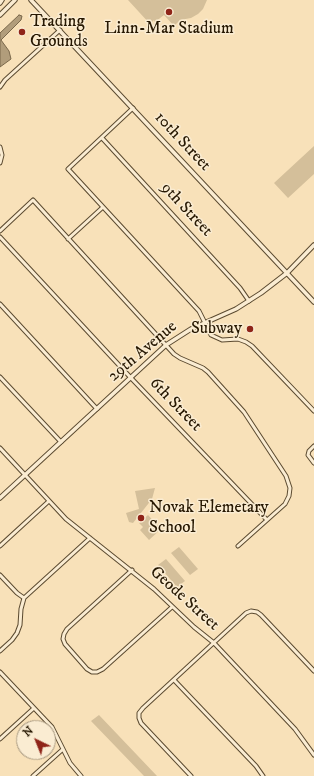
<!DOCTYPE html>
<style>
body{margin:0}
#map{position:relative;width:314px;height:776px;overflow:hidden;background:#f8e1b9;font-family:"IM FELL DW Pica",serif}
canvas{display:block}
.north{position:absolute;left:16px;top:720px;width:40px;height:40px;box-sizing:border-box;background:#faecd2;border:1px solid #a6977f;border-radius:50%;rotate:317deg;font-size:11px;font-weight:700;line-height:16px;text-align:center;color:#271802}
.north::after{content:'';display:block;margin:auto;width:14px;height:18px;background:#8f2418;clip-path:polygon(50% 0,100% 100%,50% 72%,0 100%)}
</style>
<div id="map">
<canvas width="314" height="776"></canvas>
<div class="north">N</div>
</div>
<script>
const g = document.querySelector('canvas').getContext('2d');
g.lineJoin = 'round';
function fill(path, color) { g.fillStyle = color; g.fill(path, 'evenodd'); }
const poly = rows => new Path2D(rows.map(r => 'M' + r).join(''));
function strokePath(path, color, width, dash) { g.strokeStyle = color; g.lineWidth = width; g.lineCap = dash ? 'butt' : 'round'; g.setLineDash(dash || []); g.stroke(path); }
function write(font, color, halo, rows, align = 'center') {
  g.font = font + ' "IM FELL DW Pica",serif'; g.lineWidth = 3; g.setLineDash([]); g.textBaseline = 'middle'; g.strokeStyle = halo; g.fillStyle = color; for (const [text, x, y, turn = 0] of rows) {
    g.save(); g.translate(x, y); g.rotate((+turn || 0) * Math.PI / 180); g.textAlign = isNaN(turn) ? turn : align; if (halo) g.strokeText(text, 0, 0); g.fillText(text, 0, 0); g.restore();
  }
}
fill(poly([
 [128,0,207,0,203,9,198,14,191,18,180,20,174,26,164,15,155,22,154,20,150,24],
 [314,146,314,174,288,198,274,183],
 [155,488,152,499,133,523,129,522,126,513,139,509,135,491],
 [148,515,161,529,149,540,140,530,143,527,139,523],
 [179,547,198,569,190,575,171,553],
 [166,559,185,581,177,587,158,565],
 [99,715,157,776,144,776,91,721]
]), '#d4bf9a');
const water = poly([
 [19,15,22,16,21,20,1,40,9,51,11,59,0,67,0,33,19,15]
]);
fill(water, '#b19d7b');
strokePath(water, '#7a684b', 1);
const minor = poly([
 [0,87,5,80,60,30],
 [133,108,68,169,199,311,211,335,222,340,238,339,246,342,252,346,314,411],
 [102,138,240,288,249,301],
 [0,147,2,155,0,163],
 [0,231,33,200,174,354,180,358,203,368,208,372,244,412,286,476,290,488,289,496,285,504,238,546],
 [0,237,131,378,267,520],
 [68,239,103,207],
 [0,304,97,409],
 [0,377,61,442],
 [314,446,309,451,308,455,314,463],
 [0,448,66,519,154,589,194,627,214,643,295,729,314,755],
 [0,546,49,501],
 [132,570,67,629,64,634,63,639,65,644,87,669,92,672,97,672,103,669,172,607],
 [0,575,17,593,24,598],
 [0,651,12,640,17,633,20,625,21,609,24,598,90,538],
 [0,672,52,727,70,763,81,776],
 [174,680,256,766,263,776],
 [0,739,34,708],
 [33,776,62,750],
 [191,776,141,723,139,718,139,713,143,708,246,613,251,611,257,612,261,615,314,671]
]);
const tertiary = poly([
 [31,0,314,302],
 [0,3,2,0],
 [0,15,15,0],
 [0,498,166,345,191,329,236,309,261,293,287,273,314,245]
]);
strokePath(minor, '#5b4a30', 5);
strokePath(tertiary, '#5b4a30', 5.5);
strokePath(minor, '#faecd2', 3);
strokePath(tertiary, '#faecd2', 3.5);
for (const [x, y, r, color] of [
 [169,12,4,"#8f2418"],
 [22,32,4,"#8f2418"],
 [250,329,4,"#8f2418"],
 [141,518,4,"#8f2418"]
]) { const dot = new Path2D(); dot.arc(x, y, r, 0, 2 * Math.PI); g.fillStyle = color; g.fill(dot); strokePath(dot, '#faecd2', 1.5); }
write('17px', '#271802', '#faecd2', [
 ["Trading",30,22],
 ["Grounds",30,42],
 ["Linn-Mar Stadium",169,29,"center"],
 ["Subway",242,329,"right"],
 ["Novak Elemetary",149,508],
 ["School",149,528]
], 'left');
write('17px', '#271802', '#faecd2', [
 ["10th Street",182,142,47],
 ["9th Street",186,210,47],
 ["29th Avenue",143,352,-40],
 ["6th Street",175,405,46],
 ["Geode Street",184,599,42]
]);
</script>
